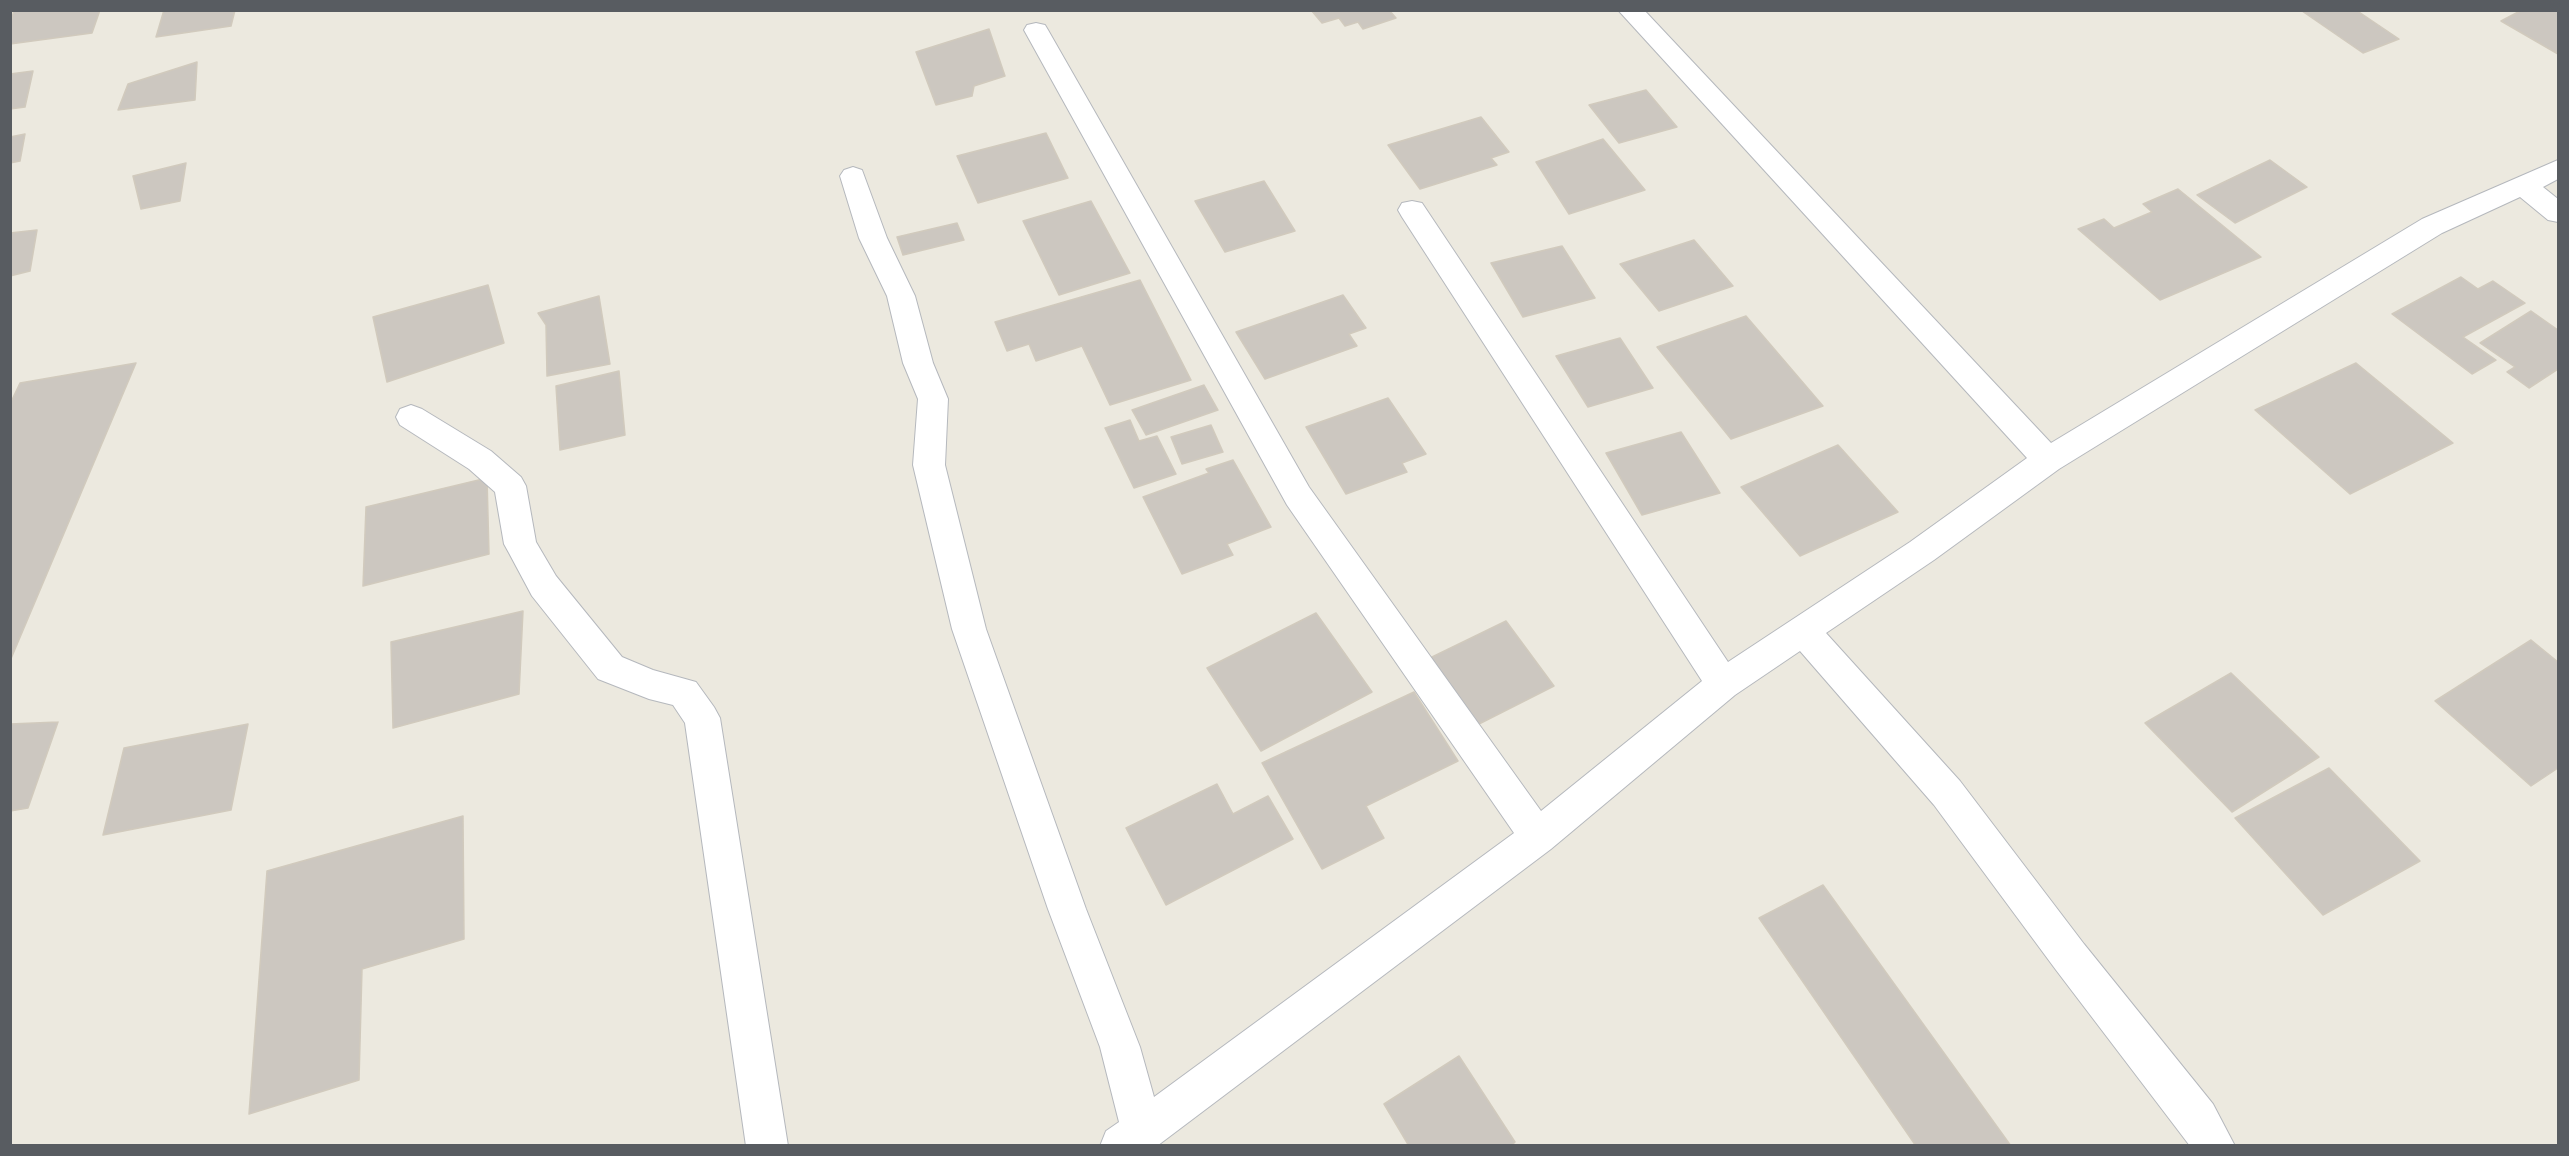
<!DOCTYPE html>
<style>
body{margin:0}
#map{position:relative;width:2569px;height:1156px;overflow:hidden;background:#ece9df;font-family:Arial,sans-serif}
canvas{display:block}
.frame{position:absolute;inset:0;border:12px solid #585c61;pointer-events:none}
</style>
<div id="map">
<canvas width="2569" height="1156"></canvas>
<div class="frame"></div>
</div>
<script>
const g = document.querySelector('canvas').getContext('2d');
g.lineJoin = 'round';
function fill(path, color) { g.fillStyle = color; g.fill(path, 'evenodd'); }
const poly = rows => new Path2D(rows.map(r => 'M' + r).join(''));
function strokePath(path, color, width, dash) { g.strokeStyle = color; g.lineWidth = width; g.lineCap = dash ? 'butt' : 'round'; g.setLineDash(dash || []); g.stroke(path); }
const building = poly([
 [14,10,100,10,92,33,10,44,10,26,14,10],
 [164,10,235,10,231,26,156,37,164,10],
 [1311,10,1389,10,1396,18,1363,29,1358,22,1345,26,1339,18,1322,23,1311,10],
 [2356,10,2399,39,2363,53,2302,11,2356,10],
 [2522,10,2558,10,2558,54,2501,21,2522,10],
 [989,29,1005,76,974,86,972,96,936,105,916,52,989,29],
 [197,62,195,100,118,110,128,84,197,62],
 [33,71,25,107,10,109,10,74,33,71],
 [1646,90,1677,127,1619,143,1589,105,1646,90],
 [1481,117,1509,152,1491,158,1497,165,1420,189,1388,145,1481,117],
 [1046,133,1068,178,978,203,957,156,1046,133],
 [25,134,20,161,10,163,10,137,25,134],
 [1603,139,1645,190,1569,214,1536,162,1603,139],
 [2270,160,2307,187,2235,223,2197,195,2270,160],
 [186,163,180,201,141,209,133,176,186,163],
 [1264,181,1295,231,1225,252,1195,201,1264,181],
 [2178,189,2261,257,2160,300,2078,229,2104,219,2114,228,2152,212,2143,204,2178,189],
 [1091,201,1130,273,1059,295,1023,221,1091,201],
 [957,223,964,240,903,255,897,237,957,223],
 [37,230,30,271,10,276,10,233,37,230],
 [1694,240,1733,286,1659,311,1620,264,1694,240],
 [1562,246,1595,298,1523,317,1491,263,1562,246],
 [2461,277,2478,289,2493,281,2525,303,2463,337,2496,360,2472,374,2392,314,2461,277],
 [1140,280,1191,380,1110,405,1082,346,1036,361,1029,344,1007,351,995,322,1140,280],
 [488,285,504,343,387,382,373,317,488,285],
 [1343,295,1366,328,1349,334,1357,346,1265,379,1236,332,1343,295],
 [599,296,610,364,547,376,546,325,538,313,599,296],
 [2531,311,2558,330,2558,369,2529,388,2507,372,2515,367,2480,343,2531,311],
 [1746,316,1823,406,1731,439,1657,347,1746,316],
 [1620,338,1653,388,1588,407,1556,356,1620,338],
 [136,363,10,661,10,404,20,383,136,363],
 [2356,363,2453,443,2350,494,2255,410,2356,363],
 [619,371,625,435,560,450,556,386,619,371],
 [1204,385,1218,410,1146,435,1132,410,1204,385],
 [1388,398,1426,454,1402,463,1407,472,1346,494,1306,427,1388,398],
 [1130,420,1139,441,1157,436,1176,474,1134,488,1105,428,1130,420],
 [1211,425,1223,452,1182,464,1171,437,1211,425],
 [1681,432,1720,493,1642,515,1606,453,1681,432],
 [1838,445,1898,512,1800,556,1741,487,1838,445],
 [1233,460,1271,527,1227,544,1233,555,1182,574,1143,497,1209,473,1206,469,1233,460],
 [487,478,489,554,363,586,366,507,487,478],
 [523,611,519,694,393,728,391,642,523,611],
 [1316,613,1372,692,1261,751,1207,668,1316,613],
 [1506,621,1554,686,1477,725,1430,658,1506,621],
 [2531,640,2558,662,2558,768,2531,786,2435,701,2531,640],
 [2231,673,2319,757,2232,812,2145,723,2231,673],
 [1414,692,1458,761,1366,806,1384,838,1322,869,1262,763,1414,692],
 [58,722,28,808,10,811,10,724,58,722],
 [248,724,231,810,103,835,124,748,248,724],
 [2329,768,2420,861,2323,915,2235,818,2329,768],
 [1217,784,1233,814,1268,796,1293,839,1166,905,1126,828,1217,784],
 [463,816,464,939,362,969,359,1080,249,1114,267,871,463,816],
 [1823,885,2011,1146,1916,1146,1759,918,1823,885],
 [1459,1056,1515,1142,1511,1146,1409,1146,1384,1104,1459,1056]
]);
fill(building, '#ccc7c0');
strokePath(building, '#d1cabd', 1.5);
const minor = poly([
 [1618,10,1644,10,2051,443,2422,219,2558,160,2558,179,2543,187,2558,199,2558,222,2548,220,2520,197,2442,233,2059,469,1934,560,1826,633,1960,781,2084,944,2213,1104,2235,1146,2190,1146,2056,970,1934,805,1800,651,1735,695,1551,849,1157,1146,1100,1146,1106,1131,1119,1122,1100,1047,1048,909,952,629,913,465,918,399,903,363,887,296,859,238,840,176,844,170,853,167,862,170,887,238,915,296,933,363,948,399,945,465,986,629,1086,909,1140,1047,1154,1097,1514,833,1287,505,1024,30,1027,25,1036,23,1045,25,1048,30,1309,487,1541,811,1702,681,1402,217,1398,210,1402,203,1412,201,1422,203,1728,662,1910,542,2027,458,1618,10],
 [411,405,422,409,491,451,521,477,526,486,536,542,556,576,622,657,653,670,696,682,714,707,720,718,788,1146,746,1146,685,723,673,705,649,699,598,679,532,596,509,553,504,544,495,492,469,469,400,425,396,417,400,409,411,405]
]);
strokePath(minor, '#b5b8bd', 2);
fill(minor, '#fff');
</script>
